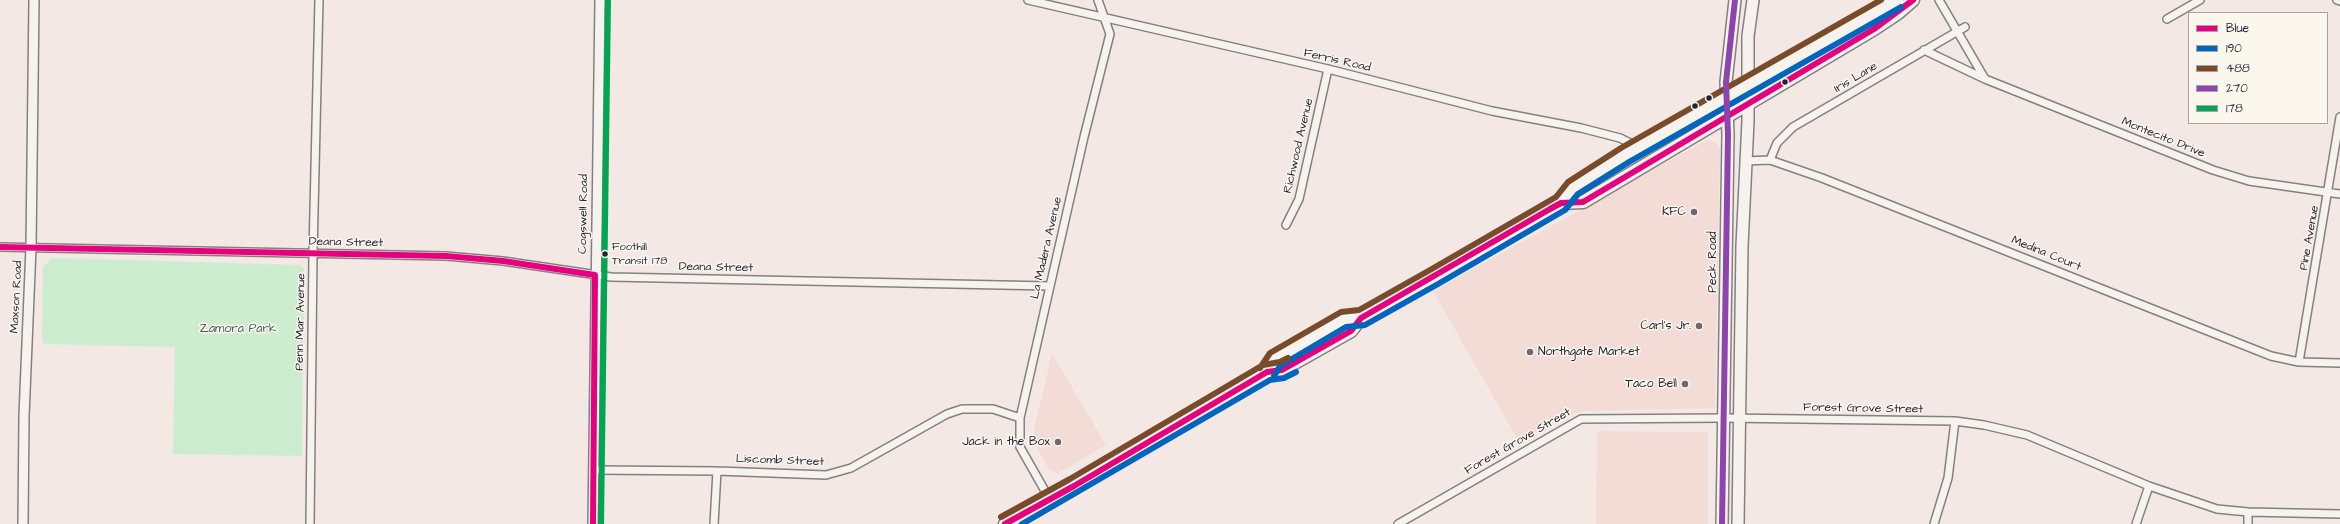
<!DOCTYPE html>
<style>
body{margin:0}
#map{position:relative;width:2340px;height:524px;overflow:hidden;background:#f3e8e3;font-family:"Architects Daughter",sans-serif}
canvas{display:block}
.legend{position:absolute;left:2188px;top:12px;width:140px;height:112px;box-sizing:border-box;background:#fbf7ec;border:1px solid #a4a2a5;margin:0;padding:5px 7px;list-style:none;font-size:12px;color:#22223b}
.legend li{display:flex;align-items:center;gap:8px;height:20px}
.legend b{width:20px;border:1px solid #a4a2a5}
</style>
<div id="map">
<canvas width="2340" height="524"></canvas>
<ul class="legend">
<li><b style="height:5px;background:#e5007d"></b>Blue</li>
<li><b style="height:5px;background:#0065bd"></b>190</li>
<li><b style="height:5px;background:#7a4b2a"></b>488</li>
<li><b style="height:5px;background:#8e44ad"></b>270</li>
<li><b style="height:5px;background:#00a651"></b>178</li>
</ul>
</div>
<script>
const g = document.querySelector('canvas').getContext('2d');
g.lineJoin = 'round';
function fill(path, color) { g.fillStyle = color; g.fill(path, 'evenodd'); }
const poly = rows => new Path2D(rows.map(r => 'M' + r).join(''));
function strokePath(path, color, width, dash) { g.strokeStyle = color; g.lineWidth = width; g.lineCap = dash ? 'butt' : 'round'; g.setLineDash(dash || []); g.stroke(path); }
function write(font, color, halo, rows, align = 'center') {
  g.font = font + ' "Architects Daughter",sans-serif'; g.lineWidth = 3; g.setLineDash([]); g.textBaseline = 'middle'; g.strokeStyle = halo; g.fillStyle = color; for (const [text, x, y, turn = 0] of rows) {
    g.save(); g.translate(x, y); g.rotate((+turn || 0) * Math.PI / 180); g.textAlign = isNaN(turn) ? turn : align; if (halo) g.strokeText(text, 0, 0); g.fillText(text, 0, 0); g.restore();
  }
}
fill(poly([
 [1710,140,1717,144,1720,149,1715,408,1581,411,1518,440,1433,291,1705,141],
 [1052,353,1106,445,1058,473,1049,470,1037,447,1034,430],
 [1597,431,1708,432,1708,524,1596,524]
]), '#f3dcd6');
fill(poly([
 [52,258,299,265,304,269,302,456,173,454,175,347,44,344,42,338,43,267]
]), '#ccedcd');
const minor = poly([
 [1028,0,1328,69,1492,111,1581,128,1620,138,1638,147],
 [1939,0,1985,79],
 [2337,0,2340,1],
 [2167,19,2200,0],
 [1924,50,1985,79,2213,170,2249,181,2340,194],
 [1770,160,1777,143,1793,127,1965,27],
 [1745,161,1770,160,1822,178,2271,356,2299,362,2340,363],
 [1286,225,1299,199,1328,69],
 [0,247,446,256,503,261,611,277,1050,286],
 [2299,362,2340,117],
 [593,470,717,471,826,475,851,468,947,414,962,409,993,409,1020,418],
 [1049,498,1020,447,1020,418,1084,137,1110,34,1098,0],
 [310,524,313,253,319,0],
 [714,524,717,471],
 [1398,524,1581,419,1724,418,1955,421,1984,425,2027,435,2149,486,2217,509,2248,512,2340,514],
 [1934,524,1948,478,1955,421],
 [2136,524,2149,486],
 [2248,524,2248,512]
]);
const tertiary = poly([
 [23,524,24,416,31,247,34,0],
 [593,524,600,0]
]);
const secondary = poly([
 [1722,524,1728,135,1726,82,1735,0],
 [1738,524,1742,246,1748,121,1748,36,1753,0]
]);
const primary = poly([
 [1561,203,1583,202,1874,29,1898,13,1913,0],
 [1267,372,1274,360,1344,319,1361,318,1373,312,1434,277,1561,203,1573,188,1625,155,1897,0],
 [1005,524,1074,486,1267,372,1282,370,1351,331,1361,318]
]);
strokePath(minor, '#848082', 10);
strokePath(tertiary, '#848082', 12);
strokePath(secondary, '#848082', 14);
strokePath(primary, '#848082', 15);
strokePath(minor, '#f6f3ef', 7);
strokePath(tertiary, '#f6f3ef', 9);
strokePath(secondary, '#f6f3ef', 11);
strokePath(primary, '#f6f3ef', 12);
strokePath(poly([
 [0,247,446,256,503,261,595,275,593,524],
 [1005,524,1074,486,1267,372,1282,370,1351,331,1361,318,1550,209,1561,203,1583,202,1874,29,1913,0]
]), '#e5007d', 6);
strokePath(poly([
 [1274,376,1280,366,1346,327,1365,325,1438,284,1565,210,1578,194,1629,162,1901,7],
 [1022,524,1270,380,1284,378,1296,372]
]), '#0065bd', 6);
strokePath(poly([
 [1260,368,1270,353,1341,312,1359,310,1430,270,1556,197,1568,182,1621,148,1881,0],
 [1001,517,1070,479,1263,365,1280,362,1288,358]
]), '#7a4b2a', 6);
strokePath(poly([
 [1722,524,1728,135,1726,82,1735,0]
]), '#8e44ad', 6);
strokePath(poly([
 [601,524,608,0]
]), '#00a651', 6);
for (const [x, y, r, color] of [
 [1785,82,3.5,"#22223b"],
 [1709,98,3.5,"#22223b"],
 [1695,106,3.5,"#22223b"],
 [1694,212,4,"#6b6776"],
 [605,254,3.5,"#22223b"],
 [1699,326,4,"#6b6776"],
 [1530,352,4,"#6b6776"],
 [1685,384,4,"#6b6776"],
 [1058,442,4,"#6b6776"]
]) { const dot = new Path2D(); dot.arc(x, y, r, 0, 2 * Math.PI); g.fillStyle = color; g.fill(dot); strokePath(dot, '#fbf7ec', 1.5); }
write('11px', '#22223b', '#fbf7ec', [
 ["Foothill",612,248],
 ["Transit 178",612,262]
], 'left');
write('12px', '#22223b', '#fbf7ec', [
 ["Ferris Road",1337,61,13],
 ["Iris Lane",1856,78,-31],
 ["Montecito Drive",2163,138,22],
 ["Richwood Avenue",1299,146,-77],
 ["Cogswell Road",584,214,-89],
 ["Pine Avenue",2310,238,-80],
 ["Deana Street",346,243,1],
 ["La Madera Avenue",1047,248,-77],
 ["Medina Court",2046,254,22],
 ["Peck Road",1713,262,-90],
 ["Deana Street",716,268,1],
 ["Maxson Road",17,297,-87],
 ["Penn Mar Avenue",301,322,-89],
 ["Forest Grove Street",1863,409,1],
 ["Forest Grove Street",1518,442,-30],
 ["Liscomb Street",780,461,2]
]);
write('12px', '#22223b', '#fbf7ec', [
 ["KFC",1686,212],
 ["Carl's Jr.",1691,326],
 ["Northgate Market",1538,352,"left"],
 ["Taco Bell",1677,384],
 ["Jack in the Box",1050,442]
], 'right');
write('12px', '#45565b', '#fbf7ec', [
 ["Zamora Park",238,329]
]);
</script>
